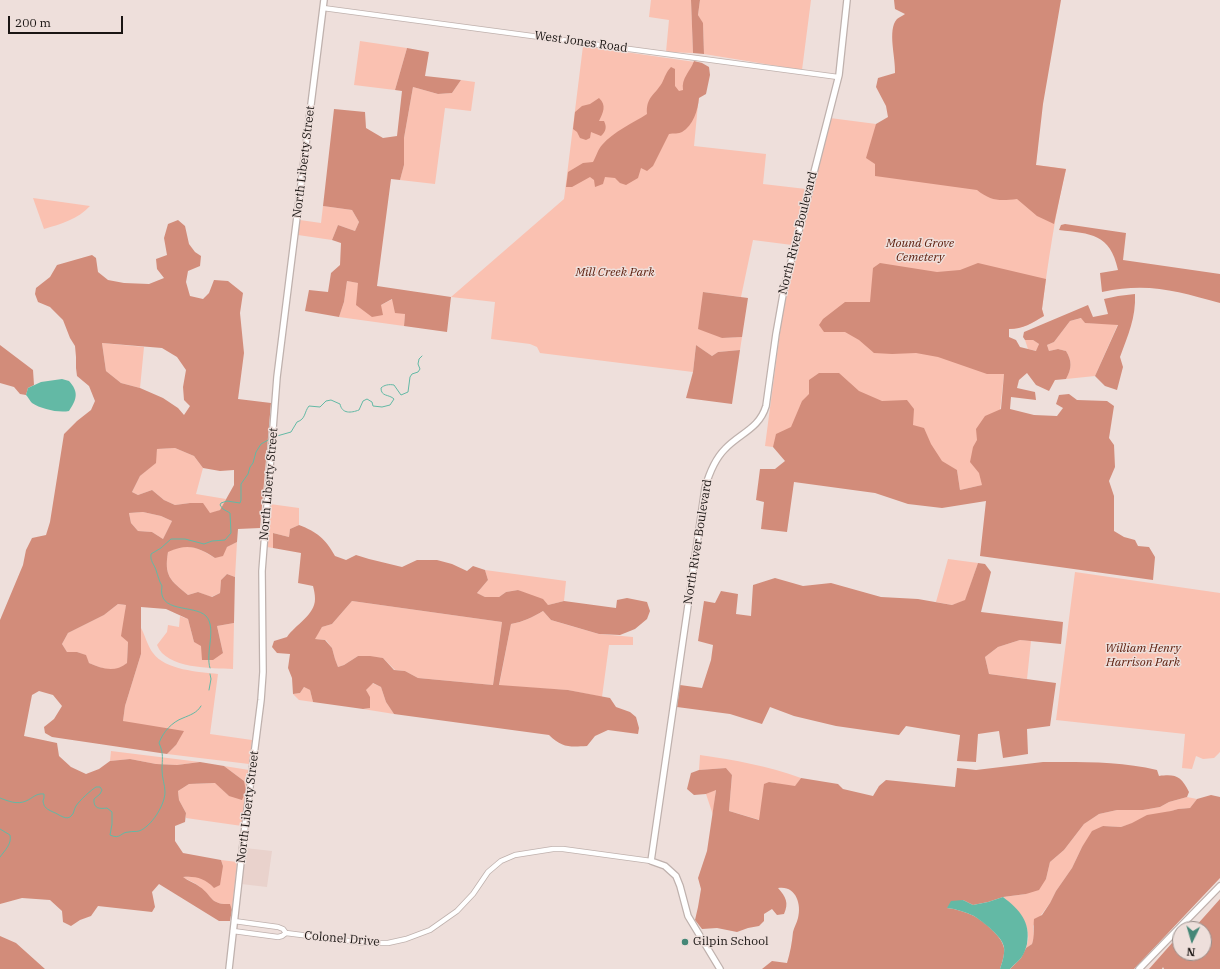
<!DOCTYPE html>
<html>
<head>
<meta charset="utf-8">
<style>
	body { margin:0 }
	#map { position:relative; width:1220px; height:969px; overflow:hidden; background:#eedfdb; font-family:"IBM Plex Serif",serif }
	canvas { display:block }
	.north { position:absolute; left:1172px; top:921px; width:40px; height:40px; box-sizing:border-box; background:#eedfdb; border:1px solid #998e8b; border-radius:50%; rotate:185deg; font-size:11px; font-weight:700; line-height:16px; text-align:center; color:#1a1513 }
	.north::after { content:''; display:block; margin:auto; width:14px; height:18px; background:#458777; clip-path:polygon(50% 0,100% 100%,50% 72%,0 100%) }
	.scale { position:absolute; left:8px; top:16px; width:115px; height:18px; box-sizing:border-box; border:2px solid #1a1513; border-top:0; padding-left:5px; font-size:12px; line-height:14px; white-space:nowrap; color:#1a1513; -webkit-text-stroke:3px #eedfdb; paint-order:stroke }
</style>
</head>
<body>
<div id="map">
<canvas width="1220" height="969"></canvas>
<div class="north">N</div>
<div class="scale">200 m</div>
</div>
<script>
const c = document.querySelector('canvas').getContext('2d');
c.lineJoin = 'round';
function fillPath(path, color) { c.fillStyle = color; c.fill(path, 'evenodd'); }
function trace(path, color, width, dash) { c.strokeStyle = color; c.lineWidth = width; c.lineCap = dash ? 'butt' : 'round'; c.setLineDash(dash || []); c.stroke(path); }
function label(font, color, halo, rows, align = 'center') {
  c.font = font + ' "IBM Plex Serif",serif'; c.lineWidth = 3; c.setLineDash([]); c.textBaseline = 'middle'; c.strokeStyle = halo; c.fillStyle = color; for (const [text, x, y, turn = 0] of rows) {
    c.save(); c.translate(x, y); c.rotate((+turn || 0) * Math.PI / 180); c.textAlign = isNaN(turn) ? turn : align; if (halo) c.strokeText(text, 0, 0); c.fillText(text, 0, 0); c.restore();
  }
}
const built = new Path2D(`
	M245 848 272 851 267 887 241 884Z`);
const green = new Path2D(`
	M651 0H691L693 53 666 52 669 20 649 17Z
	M700 0H811L802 70 704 54 703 24 698 15Z
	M360 41 407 48 395 90 354 85Z
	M583 46 702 63 694 146 766 154 763 184 806 189 792 245 753 240 741 297 703 292 722 338 742 337 740 350 718 352 712 356 696 345 693 372 540 353 537 347 530 344 491 339 495 302 451 297 564 199Z
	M461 80 475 82 471 111 445 108 435 184 400 180 404 165V138L413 87 438 94 452 93Z
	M830 118 1038 145 1036 165 1066 169C1055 215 1048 262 1042 309L1044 316C1032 323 1023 329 1009 329L993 474 982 485 960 490 957 470 765 446 783 309Z
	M33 198 90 206C78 219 61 224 44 229Z
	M323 206 352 210 359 222 355 231 338 225 332 240 298 235 300 220 321 223Z
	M347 281 359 283 381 305 393 299 405 314 404 326 339 317 344 302Z
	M1082 318 1085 323 1118 324 1095 376 1066 379C1072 368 1072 361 1066 351L1058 349 1049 351 1047 345 1054 342 1070 321Z
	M1025 340H1033L1039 344 1037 351 1028 349Z
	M102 343 144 347 140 388 121 383 106 371Z
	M175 448 194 456 203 468 196 494 226 499 220 510 210 514 190 503 175 505 164 500 152 490 138 495 132 492 140 476 155 463 157 449Z
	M270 504 299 508V525L290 529 289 537 273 533V548L267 547Z
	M143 512 161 516 172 521 163 539 152 532 138 531 131 523 129 513Z
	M237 542 235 577 227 574 221 580 220 593 211 597 198 592 188 595C170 580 164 576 168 551 189 543 197 547 215 558L227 547Z
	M948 559 978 563 965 601 952 605 936 602Z
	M485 570 566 581 564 601 548 605 518 590 506 592 499 597H485L477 593 488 580Z
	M1075 572 1220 593V752L1214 758 1203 759 1196 756 1192 769 1182 768 1185 734 1056 720Z
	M352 601 502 622 493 685 418 678 405 671 395 670 383 658 358 656 344 665 338 667 335 659 332 648 326 640 314 639 322 627 332 624Z
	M118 604 126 605 125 614 128 642 127 663C115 674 103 669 89 663L85 655 77 652H67L62 644 68 633 104 615Z
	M543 611 551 620 571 626 599 634 633 637V645H609L602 697 568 690 499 686 511 624C523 622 533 617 543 611Z
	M180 616 188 619 194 642 223 653 217 626 234 623 233 669C212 668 166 669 157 645L167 632 168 625 179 627Z
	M141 628C145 635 148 647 153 653 165 670 199 672 218 674L210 734 252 740 249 764 167 754 176 745 123 721 125 706 141 654Z
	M1020 640 1031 641 1027 679 989 674 985 657 998 647Z
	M372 683 381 687 386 702 394 714 363 709 370 708 366 690Z
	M304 687 310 690 313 702 299 700 293 694 300 693Z
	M111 751 200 762 177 765 156 764 130 759 110 761Z
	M700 755C735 760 768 766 801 778L795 787 769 782 760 820 729 811 732 775 726 768 699 770Z
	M224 766 249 770 242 826 186 818V813L179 800 178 791 189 784 216 783 229 796 244 781Z
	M716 789 713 815 706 794Z
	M1187 797 1197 799 1190 808 1178 809 1121 827 1103 826 1082 847 1072 868 1056 891 1050 903 1033 926 1034 937 1032 944 1026 948C1027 944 1029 939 1028 935 1028 920 1014 906 1003 897L1026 894 1046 879 1050 862 1064 850 1084 824 1099 814 1117 810H1143L1160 807 1169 802Z
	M221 860 237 862 232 910 230 904C211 905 213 897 201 888 196 883 188 880 182 877H199L210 883 223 866Z`);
const forest = new Path2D(`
	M691 0H700L698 15 703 23 704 54 693 53Z
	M894 0H1061L1043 104 1036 165 1066 169 1054 224 1037 216 1017 199C999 201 991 201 977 190L875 176V164L866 158 876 124 888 117 886 106 876 87 878 78 895 73C896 58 887 30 897 19 899 17 903 16 905 14L895 9Z
	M407 48 429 52 425 76 461 80 452 93 438 94 413 87 404 138V165L400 180 391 179 377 286 451 297 447 332 404 326 405 314 395 313 392 299 381 305 383 315 372 317 356 305 358 283 347 281 344 302 339 317 305 311 309 290 328 292 331 273 340 265 341 243 332 240 338 225 355 231 359 222 352 210 323 206 334 109 365 112 366 128 383 138 397 136 402 91 395 90Z
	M694 61 702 63 709 67 710 75 706 94 699 98C698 110 693 126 682 132 679 134 673 133 669 134L653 166 647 171 641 168 638 178 626 185 620 183 615 178 605 177 603 184 595 187 594 180 590 177 572 187H566L568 172 583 163 593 162C596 157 598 149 602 145 613 132 633 123 647 114 646 97 654 96 662 83 665 77 666 72 671 67L675 69V86L679 91 683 90C681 78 690 72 694 61Z
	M599 98C607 105 603 113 599 121H604C607 127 606 131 601 136L591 132 590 138 586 140 580 138 577 132 573 129 575 112 582 106 590 104Z
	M178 220 185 226 189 244 195 252 201 256 200 266 188 271 186 282 190 296 203 299 209 293 214 280 228 281 243 293 240 313 244 353 238 399 271 403 260 528 238 529 237 542 227 547 223 556 215 558C198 547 188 543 168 552 164 576 170 580 188 595L198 592 212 597 220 593 221 580 227 574 235 577 234 623 217 626 223 653 213 660H202L201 646 194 642 188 619 166 609 141 607V654L125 706 123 721 184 731 176 745 167 754 52 737 45 733 44 727 54 719 62 706 53 695 39 691 32 695 24 736 57 743 59 756 71 767 86 774 99 769 110 761 130 759 156 764 177 765 200 762 224 766 244 781 246 791 242 800 229 796 215 783 189 784 178 791 179 800 186 813 185 822 175 826V841L183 853 221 860 223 866 220 885 214 888C205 878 195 876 183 877 188 881 195 883 200 887 213 896 210 905 230 904L232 910 230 921H219L159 884 152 892 155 907 152 912 98 906 91 916 80 920 71 926 63 922 62 911 50 900 22 898 0 904V620L23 565 26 550 32 538 46 535 50 522 64 434 77 421 91 410 95 401 89 386 77 376 76 368V357L75 346 70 338 63 320 50 307 38 302 35 294 36 288 50 277 57 265 92 255 96 258 98 272 108 280 124 283 149 284 164 278 157 269 156 259 167 255 164 238 168 224ZM102 343 162 348 177 357 186 370 183 387 184 400 190 406 184 415 178 408 163 398 140 388 121 383 106 371ZM175 448 194 456 203 468 220 471 234 470V485L220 510 210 513 203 503H190L175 505 164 500 152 490 138 495 132 492 140 476 156 463 157 449ZM143 512 161 516 172 521 163 539 152 532 138 531 131 523 129 513ZM118 604 126 605 121 636 128 642 127 663C115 673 102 669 89 663L86 655 77 652H67L62 644 68 633 104 615Z
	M1065 224 1126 233 1123 260 1220 274V303C1177 291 1148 282 1102 292L1100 273 1118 270C1110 233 1091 234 1059 230L1061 225Z
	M880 263 937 272 960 270 978 263 1046 279 1042 309 1044 316C1032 323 1023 329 1009 329V337L1016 340 1020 347 1036 351 1039 344 1033 340H1025L1023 337 1024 332 1088 305 1093 317 1108 314 1104 299 1118 296 1135 294C1136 318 1128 335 1120 357L1123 367 1117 390 1105 386 1095 376 1118 325 1085 323 1081 318 1070 321 1054 342 1047 345 1049 351 1058 349 1066 351C1072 361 1072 368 1066 379L1055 380 1049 391 1036 385 1027 373 1019 380 1017 388 1035 392 1036 400 1011 397 1010 409 1034 415 1057 416 1063 408 1056 404 1059 395 1069 394 1077 400 1107 401 1114 406 1109 438 1114 445 1115 467 1109 481 1114 496V531L1124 537 1135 540 1138 546 1149 547 1155 557 1153 580 980 556 986 501 942 508 908 504 875 493 794 482 787 532 761 529 764 502 756 500 760 469H775L785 461 773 447 776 434 791 427 802 401 809 394V380L819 373H839L859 391 882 401 907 400 914 409 913 425 924 428 931 444 942 461 957 470 960 490 982 485 979 473 970 462 973 447 977 440 976 429 985 416 1001 409 1004 374H987L938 357 916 353 892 354 874 353 859 340 845 332H824L819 325 823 319 845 302H870L873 268Z
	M703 292 748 298 742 337 722 338 698 329Z
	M0 345 33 370 34 385 28 388 26 395 20 394 14 387 0 383Z
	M696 345 712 356 718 352 740 350 732 404 686 398 693 372Z
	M299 525C317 532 325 538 335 556L346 560 356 555 369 559 402 567 417 560H437L452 564 467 571 473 566 485 570 488 580 477 593 485 597H499L506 592 518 590 543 599 548 605 564 601 616 608 617 600 627 598 647 602 650 611 647 619 635 629 620 635 599 634 551 620 543 611C533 617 523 622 511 624L499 685 568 690 610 698 616 707 630 712 636 717 639 728 638 734 608 730 595 736 587 746C570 747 562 748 549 735L394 714 386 702 381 687 373 683 366 690 370 697V708L363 709 313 702 310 690 304 687 300 693 293 694 292 678 288 668 290 654 277 653 272 647 274 641 287 637C295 625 315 615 315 599 315 594 314 590 313 586L298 583 301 553 273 548V533L289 537 290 529ZM352 601 502 622 493 685 418 678 405 671 394 670 383 658 370 656H358L344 665 338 667 335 659 332 648 325 640 315 639 322 627 332 624Z
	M978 563 985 564 991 572 981 612 1063 622 1061 644 1020 640 998 647 985 657 989 674 1056 683 1050 726 1027 729 1028 754 1003 758 999 731 978 734 976 762 957 761 960 735 906 726 899 735 836 726 794 716 770 707 762 724 730 714 677 707 680 685 702 688 711 660 713 645 698 641 704 601 715 603 721 591 738 594 736 614 751 616 753 585 775 578 803 586 831 583 881 597 918 599 952 605 965 600Z
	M1043 762C1080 762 1120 761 1157 770L1159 776C1176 774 1181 776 1189 792L1187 797 1169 802 1160 807 1143 810H1117L1099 814 1084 824 1064 850 1050 862 1046 879 1039 890 1026 894 1003 897 988 902 973 905 963 900 947 908C956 909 966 912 974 916 984 922 1002 936 1004 948 1005 954 1002 963 1000 969H762L772 961 787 963C790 953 792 943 793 932 794 927 797 923 798 918 802 903 795 885 778 888 786 897 789 903 784 914L777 915 772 909 764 914V921L759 926 748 928 737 932 717 928 702 929 695 920 698 907 701 889 698 878 707 851 716 790 706 794 694 795 687 789 691 773 699 770 726 768 732 775 729 811 759 820 764 784 769 782 795 786 801 778 838 784 843 789 873 796 879 786 886 780 955 787 957 768 976 770Z
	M1211 795 1220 797V878L1134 969H1010L1021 958 1026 948 1032 944C1035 935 1033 928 1034 919L1042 915 1050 903 1056 891 1072 868 1082 847 1092 831 1103 826 1121 827 1132 823 1147 815 1171 811 1178 809 1190 808 1197 799Z
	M1220 899V969H1164L1163 967 1162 969H1149L1180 934V953H1204V929H1190L1195 927Z
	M0 936 16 943 45 969H0Z`);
const water = new Path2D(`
	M62 379 69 381C79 392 77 399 69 411 58 413 41 409 32 403 30 401 28 397 26 395L28 388 41 382Z
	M1003 897C1020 910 1031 922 1027 944 1026 948 1024 954 1021 958 1018 962 1013 965 1010 969H1000C1002 963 1005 954 1004 947 1002 936 983 922 974 916 966 912 956 909 947 908L951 901 963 900 973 905 988 902Z`);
const stream = new Path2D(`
	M277 436 291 432 297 422C306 419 304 412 309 406L320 407 326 401 331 400 340 404C342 414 351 413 359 410L363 401 367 399 372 402 373 406 382 407 390 405 394 399C389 394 381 397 381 388 384 385 389 384 394 385L401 395 408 392 410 377 412 374 418 372 420 369 418 364 419 359 422 356
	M210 668C205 653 217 628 206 616 194 604 157 614 162 586 159 581 158 576 156 570 154 564 150 561 151 554L161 548 171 539H185L204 544 212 541 225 540 231 533 230 513 223 509 220 505 221 503 227 501 240 503 241 500V484L248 474 250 467 253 463 256 452 261 444 270 439
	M209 690 211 679 210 674
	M0 798C8 801 17 805 26 801 33 798 36 793 44 794V798L43 801C44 808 47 809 53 812 59 814 67 822 72 815 74 813 74 809 76 806 79 801 91 790 96 787H100L102 790 100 794 94 799C93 809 100 809 107 808L112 812V824L110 835C121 840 120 832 129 832 132 831 136 832 139 831 151 827 165 805 165 792 165 785 162 778 162 770 162 759 164 754 159 743 163 732 172 722 183 718 190 715 197 713 201 706
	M0 829 10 835C12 844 5 850 0 857`);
const tertiary = new Path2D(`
	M323 8 838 77
	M234 921 278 927 283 929 286 933
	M233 931 278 937 282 936 286 933 364 943H388L406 939 430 930 457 911 473 894 488 872 501 861 515 855 553 849H563L651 861`);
const secondary = new Path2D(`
	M229 969 245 826 261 700 263 672 262 571 277 377 324 0
	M720 969 688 916 680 886 676 876 665 866 651 861 705 488C709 474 715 459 725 449 740 433 759 429 766 406L776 334 784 289 839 75 847 0
	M1139 969 1220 886`);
const markers = [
	[685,942,4,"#458777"]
];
const streetNames = [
	["West Jones Road",581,42,8],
	["North Liberty Street",304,162,-83],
	["North River Boulevard",798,233,-76],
	["North Liberty Street",269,484,-85],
	["North River Boulevard",698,542,-81],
	["North Liberty Street",248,807,-83],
	["Colonel Drive",342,939,5]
];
const parkNames = [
	["Mound Grove",920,244],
	["Cemetery",920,258],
	["Mill Creek Park",615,273],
	["William Henry",1143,649],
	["Harrison Park",1143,663]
];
const poiNames = [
	["Gilpin School",693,942]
];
fillPath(built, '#e9d2cc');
fillPath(green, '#fac1b1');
fillPath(forest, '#d28c7a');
fillPath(water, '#63b9a5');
trace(stream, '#63b9a5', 1);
trace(tertiary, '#bfb1ad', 6);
trace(secondary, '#bfb1ad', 8);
trace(tertiary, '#fff', 4.5);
trace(secondary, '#fff', 5.5);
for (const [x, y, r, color] of markers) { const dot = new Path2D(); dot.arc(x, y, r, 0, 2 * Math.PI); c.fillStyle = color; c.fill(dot); trace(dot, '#eedfdb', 1.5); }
label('12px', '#1a1513', '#eedfdb', streetNames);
label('italic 12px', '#5a1b0a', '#eedfdb', parkNames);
label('12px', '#1a1513', '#eedfdb', poiNames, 'left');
</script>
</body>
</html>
